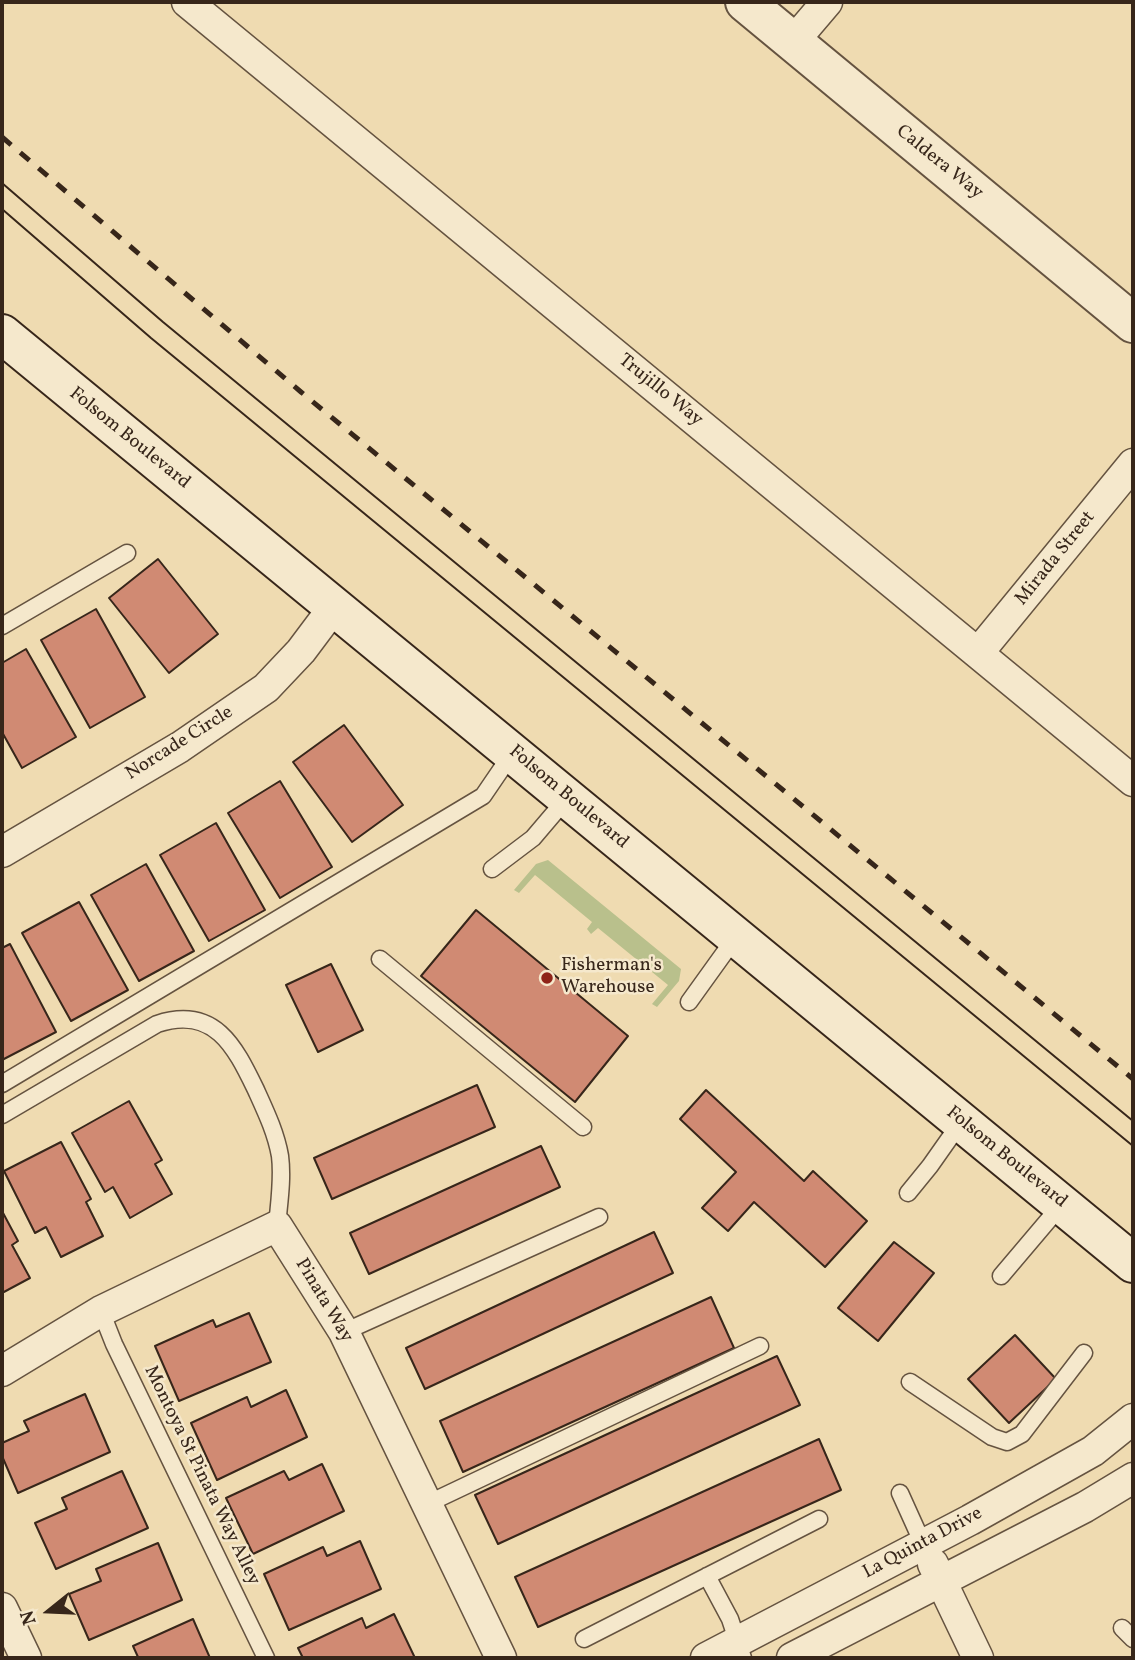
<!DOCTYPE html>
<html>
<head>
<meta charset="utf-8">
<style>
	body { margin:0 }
	#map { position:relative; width:1135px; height:1660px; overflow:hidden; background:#efdbb1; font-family:Vollkorn,serif }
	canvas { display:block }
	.frame { position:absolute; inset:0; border:4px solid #37261a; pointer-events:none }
	.north { position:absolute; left:14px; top:1576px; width:70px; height:70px; -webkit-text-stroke:5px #f5e8cc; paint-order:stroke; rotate:252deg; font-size:19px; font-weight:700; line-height:28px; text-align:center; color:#37261a }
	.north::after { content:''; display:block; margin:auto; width:24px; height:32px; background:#37261a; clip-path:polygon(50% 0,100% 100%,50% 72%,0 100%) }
</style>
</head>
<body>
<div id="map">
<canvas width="1135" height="1660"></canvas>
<div class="frame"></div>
<div class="north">N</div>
</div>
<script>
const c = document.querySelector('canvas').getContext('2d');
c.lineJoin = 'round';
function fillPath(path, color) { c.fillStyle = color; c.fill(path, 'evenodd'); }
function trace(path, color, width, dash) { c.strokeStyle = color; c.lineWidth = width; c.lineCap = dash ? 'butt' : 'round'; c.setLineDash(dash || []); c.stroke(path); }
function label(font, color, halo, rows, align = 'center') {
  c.font = font + ' Vollkorn,serif'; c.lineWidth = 5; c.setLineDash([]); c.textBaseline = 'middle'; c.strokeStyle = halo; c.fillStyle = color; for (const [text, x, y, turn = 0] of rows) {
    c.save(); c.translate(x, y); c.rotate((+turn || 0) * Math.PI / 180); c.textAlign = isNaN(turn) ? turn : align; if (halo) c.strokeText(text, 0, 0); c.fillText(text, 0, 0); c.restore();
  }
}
const green = new Path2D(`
	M548 860 681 969 679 981 657 1007 652 1004 668 985 598 928 591 934 587 929 592 922 535 875 519 893 514 890 536 864Z`);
const building = new Path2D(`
	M158 559 218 634 169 673 109 598Z
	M96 609 145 697 90 728 41 640Z
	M26 649 76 737 22 768 2 732V663Z
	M344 725 403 805 352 842 293 762Z
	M280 781 332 867 280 898 228 813Z
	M216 823 265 910 209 941 160 855Z
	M146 864 194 951 139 981 91 895Z
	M79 902 128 990 71 1021 22 933Z
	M476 910 628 1036 575 1102 421 976Z
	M10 944 56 1032 2 1060V948Z
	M331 964 363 1030 318 1052 286 985Z
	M477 1085 495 1127 332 1199 314 1158Z
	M706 1090 804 1181 813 1171 867 1221 825 1267 754 1202 728 1231 702 1208 736 1172 680 1119Z
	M129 1101 162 1160 155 1164 172 1194 130 1218 113 1187 105 1192 72 1133Z
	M61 1142 91 1199 86 1202 103 1236 61 1257 46 1227 35 1233 4 1171Z
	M541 1146 560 1187 369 1274 350 1233Z
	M2 1211 18 1241 12 1245 30 1278 2 1293Z
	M654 1232 673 1273 425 1389 406 1348Z
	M894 1242 934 1273 878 1341 838 1308Z
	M711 1297 734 1348 463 1472 440 1421Z
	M249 1313 271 1362 179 1401 155 1346 213 1320 216 1327Z
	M1015 1335 1056 1379 1009 1423 968 1379Z
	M777 1356 800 1405 498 1544 475 1495Z
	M286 1390 307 1437 217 1480 191 1423 247 1397 251 1407Z
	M85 1394 110 1452 18 1493 2 1456V1443L29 1431 24 1421Z
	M819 1439 841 1490 538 1627 515 1577Z
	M322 1464 344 1511 253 1554 226 1498 284 1471 289 1480Z
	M122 1471 148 1528 56 1569 35 1523 67 1509 62 1498Z
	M360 1541 381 1589 289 1630 264 1574 323 1547 327 1556Z
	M158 1543 182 1600 89 1640 69 1594 101 1581 96 1569Z
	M394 1614 415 1658H303L298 1648 362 1618 366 1628Z
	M193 1619 210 1658H136L138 1657 133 1646Z`);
const service = new Path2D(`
	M2 626 127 553
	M492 869 533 838 567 798
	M380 959 583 1127
	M689 1002 735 938
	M2 1084 483 796 513 752
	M2 1115 157 1024C215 1005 235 1047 256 1090 266 1112 276 1133 280 1156 283 1179 279 1203 277 1226
	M908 1193 930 1166 961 1122
	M1001 1276 1062 1204
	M101 1311 114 1344 266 1658
	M344 1332 599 1217
	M910 1382 992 1437 1007 1442 1022 1434 1084 1353
	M900 1493 923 1544
	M427 1504 760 1346
	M707 1576 730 1619 743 1658
	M1122 1628 1133 1639
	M584 1639 819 1519`);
const minor = new Path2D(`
	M187 2 1133 781
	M793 42 827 2
	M978 653 1133 464
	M2 852 180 747 266 688 301 651 334 607
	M2 1371 101 1311 277 1226 344 1332 501 1658
	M933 1564 978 1658
	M2 1608 26 1658
	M706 1658 970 1520 1093 1451 1133 1419
	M792 1658 1085 1507 1133 1478`);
const tertiary = new Path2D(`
	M745 2 1133 323`);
const secondary = new Path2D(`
	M2 334 1133 1263`);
const tram = new Path2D(`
	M2 183 163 322 1133 1121
	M2 209 151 338 1133 1146`);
const rail = new Path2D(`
	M2 137 301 392 1133 1079`);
const markers = [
	[547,978,7,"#8f2418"]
];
const streetNames = [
	["Caldera Way",939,163,39],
	["Trujillo Way",660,391,39],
	["Folsom Boulevard",129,439,39],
	["Mirada Street",1056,559,-51],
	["Norcade Circle",180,744,-32],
	["Folsom Boulevard",568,798,40],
	["Folsom Boulevard",1006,1158,39],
	["Pinata Way",323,1301,59],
	["Montoya St Pinata Way Alley",201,1476,64],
	["La Quinta Drive",923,1544,-28]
];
const poiNames = [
	["Fisherman's",561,967],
	["Warehouse",561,989]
];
fillPath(green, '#b9c08c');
fillPath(building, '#d08a73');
trace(building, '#37261a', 2);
trace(service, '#655340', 19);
trace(minor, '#655340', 33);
trace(tertiary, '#655340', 42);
trace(secondary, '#37261a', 42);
trace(service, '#f5e8cc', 16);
trace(minor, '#f5e8cc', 30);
trace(tertiary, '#f5e8cc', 38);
trace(secondary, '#f5e8cc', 38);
trace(tram, '#37261a', 2);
trace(rail, '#37261a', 5, [12, 12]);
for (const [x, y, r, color] of markers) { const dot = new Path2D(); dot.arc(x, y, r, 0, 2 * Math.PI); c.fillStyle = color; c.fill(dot); trace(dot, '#f5e8cc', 2.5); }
label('19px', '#37261a', '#f5e8cc', streetNames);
label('19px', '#37261a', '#f5e8cc', poiNames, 'left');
</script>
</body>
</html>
